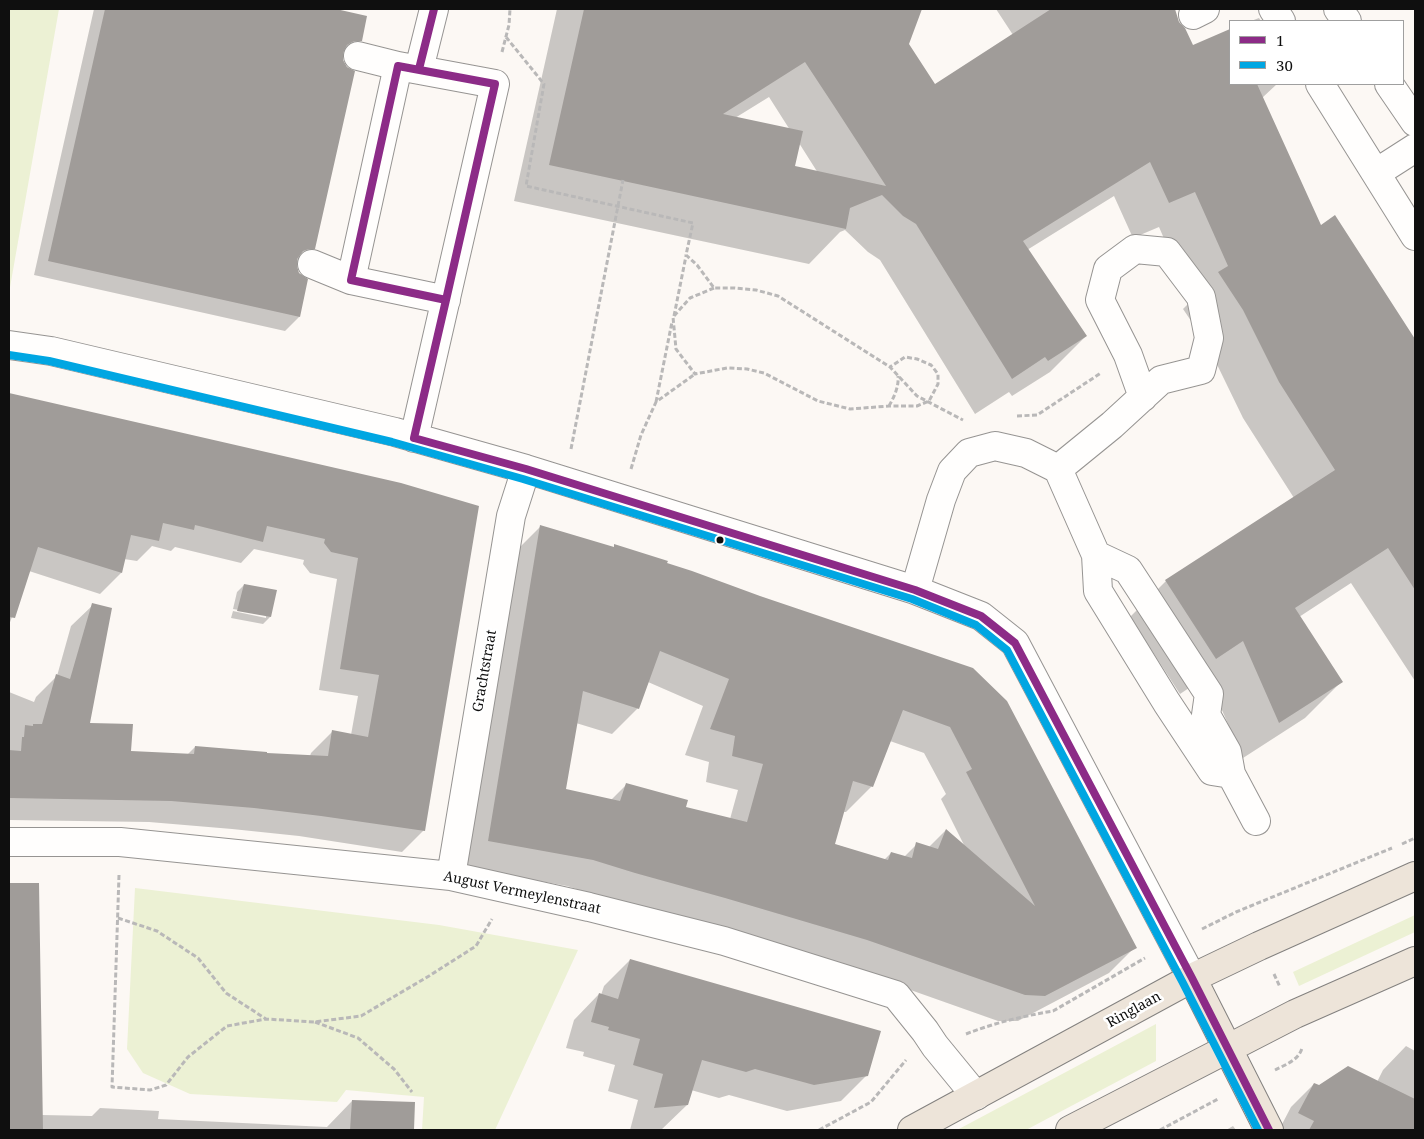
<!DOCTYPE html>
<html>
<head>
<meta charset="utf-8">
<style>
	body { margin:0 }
	#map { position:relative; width:1424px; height:1139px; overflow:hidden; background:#fcf8f4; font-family:"Noto Serif",serif }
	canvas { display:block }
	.frame { position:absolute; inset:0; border:10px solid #0f0f0f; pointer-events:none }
	.legend { position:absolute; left:1229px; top:20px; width:175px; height:65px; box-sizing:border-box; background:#fff; border:1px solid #9f9f9f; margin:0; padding:6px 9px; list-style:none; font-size:15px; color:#0f0f0f }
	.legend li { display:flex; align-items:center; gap:10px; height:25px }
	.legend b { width:25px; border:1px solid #9f9f9f }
</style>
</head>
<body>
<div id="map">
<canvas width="1424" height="1139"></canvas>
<div class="frame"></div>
<ul class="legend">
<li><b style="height:6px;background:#8c2b87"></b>1</li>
<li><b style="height:6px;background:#00a6e2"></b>30</li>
</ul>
</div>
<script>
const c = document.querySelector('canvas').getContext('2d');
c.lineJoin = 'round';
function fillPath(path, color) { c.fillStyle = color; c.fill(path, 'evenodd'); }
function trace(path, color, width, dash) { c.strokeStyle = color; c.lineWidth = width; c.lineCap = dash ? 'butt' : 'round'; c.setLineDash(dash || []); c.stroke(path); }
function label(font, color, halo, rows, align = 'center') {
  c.font = font + ' "Noto Serif",serif'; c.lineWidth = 5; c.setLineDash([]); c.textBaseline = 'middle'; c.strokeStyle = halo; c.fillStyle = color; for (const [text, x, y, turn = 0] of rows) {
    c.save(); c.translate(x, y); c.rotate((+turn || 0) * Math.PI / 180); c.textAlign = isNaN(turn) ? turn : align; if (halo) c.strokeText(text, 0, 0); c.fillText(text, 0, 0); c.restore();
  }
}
const green = new Path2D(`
	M9 9H59L9 293Z
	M135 888 439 925 578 950 495 1130H422L424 1097 346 1090 337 1102 190 1094 143 1073 127 1049Z
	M1415 915V932L1299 986 1293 972Z
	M1156 1024V1061L1026 1130H957Z`);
const shadow = new Path2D(`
	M94 9H330L366 17 361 40 346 55H342L314 249 300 263 296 262 299 317 285 331 34 275Z
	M557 9H673L669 31 703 9H919L907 45 935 86 1013 35 996 9H1173L1176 15 1178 22 1193 47 1230 30V84H1277L1262 98 1320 227 1334 217 1415 342V681L1351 583 1299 617 1341 682 1305 718 1243 758 1207 676 1180 694 1130 617 1166 581 1294 498 1243 418 1208 346 1183 309 1191 301 1159 227 1133 238 1114 196 1027 250 1086 336 1050 372 1012 396 1009 392 975 414 880 260 868 252 845 230 840 232 809 264 514 201ZM769 97 790 130 735 118ZM799 143 818 173 794 167Z
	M1259 18 1261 21H1251Z
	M9 395 401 485 424 830 402 852 299 836 232 829 149 822 9 820V692L34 702 36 697 57 676 71 626 93 605 89 724 130 752 187 755 195 747 265 754 310 756 311 753 332 732 351 735 358 696 319 690 337 579 310 573 303 564 304 560 254 549 241 563 175 547 171 551 152 546 137 561 124 559 121 573 100 594 29 571 9 625Z
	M540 527 612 548 615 546 759 597 972 669 1135 947 1109 973 1018 1021H998L840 965 608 899 567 886 463 867 514 553ZM648 682 703 706 685 755 709 762 706 782 738 790 730 819 685 808 626 785 611 800 564 790 576 723 612 734 638 708ZM890 741 924 753 946 794 941 799 965 847 946 830 929 847 917 844 904 857 891 853 884 860 834 844 843 812H846L872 786Z
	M244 585 275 591 270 617 263 624 231 618 233 611 266 618V615L233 609 237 592Z
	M9 884H38L42 1115 92 1116 100 1108 159 1111 158 1119 327 1127 352 1101 414 1104 412 1130H9Z
	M630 960 867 1075 841 1101 787 1111 729 1095 719 1098 691 1090 687 1105 661 1130H630L638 1100 608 1091 615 1065 583 1056 584 1052 566 1048 574 1020 599 994 601 995 604 986Z
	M1406 1046 1415 1051V1130H1279L1291 1107 1314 1084 1319 1086 1377 1082 1383 1070Z
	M1233 1126 1236 1130H1226Z`);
const building = new Path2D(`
	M105 9H336L367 16 362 41H354L347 45 343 53V60L347 67 355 71 315 249H309L303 251 297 259V266L299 273 308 279 300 317 48 261Z
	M584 9H922L909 44 935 84 1051 9H1175L1179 22 1185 28 1193 45 1230 29V84H1257L1321 225 1335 215 1415 339V590L1388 548 1295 608 1343 682 1279 723 1243 641 1216 659 1165 580 1335 470 1279 382 1243 310 1218 272 1228 266 1195 192 1169 203 1150 162 1023 241 1087 336 1048 361 1045 357 1012 379 916 224 903 216 882 195 850 208 846 229 549 165ZM805 62 834 106 886 186 795 166 803 131 723 114Z
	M9 393 401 483 479 506 425 831 321 816 254 808 171 801 9 798V750L21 751 22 737H24L25 725 33 726V724H42L56 674 70 679 92 603 112 608 90 723 133 724 131 751 194 754 195 746 267 752V753L328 756 332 730 368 737 379 675 340 669 358 558 331 552 324 543 325 539 267 526 263 542 195 525 194 530 163 523 159 541 131 535 122 573 38 547 15 618 9 617Z
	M540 525 614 547V544L668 561 667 563 692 571 760 596 973 668 1007 701 1137 948 1045 996 1025 995 867 940 725 898 635 873 593 860 488 841ZM660 651 729 679 710 729 735 736 732 756 763 764 747 822 686 807 688 800 626 783 620 801 566 789 583 691 639 709ZM903 710 950 727 972 769 966 772 1035 906 946 829 938 849 916 842 912 858 891 852 888 860 835 844 853 781 873 787Z
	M244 584 277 590 271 617 237 611Z
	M9 883H39L43 1130H9Z
	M630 959 881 1031 868 1076 814 1085 755 1069 746 1072 702 1060 688 1105 654 1108 663 1074 633 1065 640 1039 608 1030 609 1027 591 1022 599 993 618 999Z
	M1348 1066 1415 1099V1130H1309L1314 1121 1298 1113 1314 1083 1319 1085Z
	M352 1100 415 1102 414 1130H350Z`);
const path = new Path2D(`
	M506 37 544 84 526 186 693 223 686 255 697 265 714 288H734L756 290 778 296 890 367 917 396 963 420
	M502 52 509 25 510 9
	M714 288 690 298 673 317 676 349 695 374 727 368 747 369 764 373 818 401 850 409 889 406H917L929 401 938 384V374L931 365 917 359 905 357 890 367
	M674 316 686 256
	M656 402 672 322
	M889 406C894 397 899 387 898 376
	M1017 416 1037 415 1101 373
	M571 449 623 180
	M631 469 641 435 656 402 695 374
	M1402 844 1415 838
	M119 875 112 1087 150 1090 166 1085 188 1057 227 1026 266 1019 314 1022 361 1016 429 976 476 946 492 919
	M118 918 157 931 198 958 226 993 266 1019
	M1202 929 1236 912 1392 848
	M1274 974 1280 987
	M315 1022 358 1038 394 1069 412 1092
	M966 1034C994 1023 1023 1016 1053 1011L1145 958
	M1275 1070C1285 1065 1299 1060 1302 1048
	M819 1130 871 1102 906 1060
	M1160 1130 1218 1099`);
const minor = new Path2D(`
	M1273 9 1281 21
	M1338 9 1347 21
	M1193 15 1205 9
	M358 56 398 66
	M419 69 434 9
	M1320 84 1415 236
	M1389 84 1415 122
	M1376 173 1415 148
	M312 264 351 280
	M9 345 51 351 395 432 526 469 915 590 981 616 1015 643 1192 978
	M414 438 495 84 398 66 351 280 446 300
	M1058 469 1112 425 1161 380 1201 370 1209 338 1201 297 1167 252 1135 249 1108 269 1100 300 1128 355 1143 397
	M1096 555 1128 570 1209 694 1206 715 1227 752 1231 774
	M915 590 941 500 952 471 969 453 995 446 1026 453 1058 469 1096 555 1098 591 1167 703 1212 771 1231 774 1256 821
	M9 842H120L451 876 589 907 724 941 896 995 925 1031 935 1046 976 1096
	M451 876 511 516 526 469`);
const major = new Path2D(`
	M1192 978 1269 1130
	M912 1130 1192 978 1259 946 1415 876
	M1070 1130 1295 1014 1415 961`);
const bus1 = new Path2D(`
	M398 66 495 84 446 300 351 280Z
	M419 69 434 9
	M414 438 526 469 915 590 981 616 1015 643 1192 978 1269 1130
	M414 438 446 300`);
const bus2 = new Path2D(`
	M9 355 49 361 392 442 523 479 912 599 976 625 1007 650 1183 983 1258 1130`);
const markers = [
	[720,540,4.5,"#0f0f0f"]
];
const streetNames = [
	["Grachtstraat",485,671,-80],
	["August Vermeylenstraat",522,893,12],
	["Ringlaan",1134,1010,-29]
];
fillPath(green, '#ecf1d4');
fillPath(shadow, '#0003');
fillPath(building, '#a09c99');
trace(minor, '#969492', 30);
trace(major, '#83817f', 30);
trace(path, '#b9b8b8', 3, [5, 2.5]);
trace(minor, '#fffefd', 28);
trace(major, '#ede4d9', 28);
trace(bus1, '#8c2b87', 8);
trace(bus2, '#00a6e2', 8);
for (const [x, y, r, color] of markers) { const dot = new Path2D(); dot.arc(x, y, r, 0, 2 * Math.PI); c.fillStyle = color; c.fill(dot); trace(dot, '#fff', 2); }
label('14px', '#0f0f0f', '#fff', streetNames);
</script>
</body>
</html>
